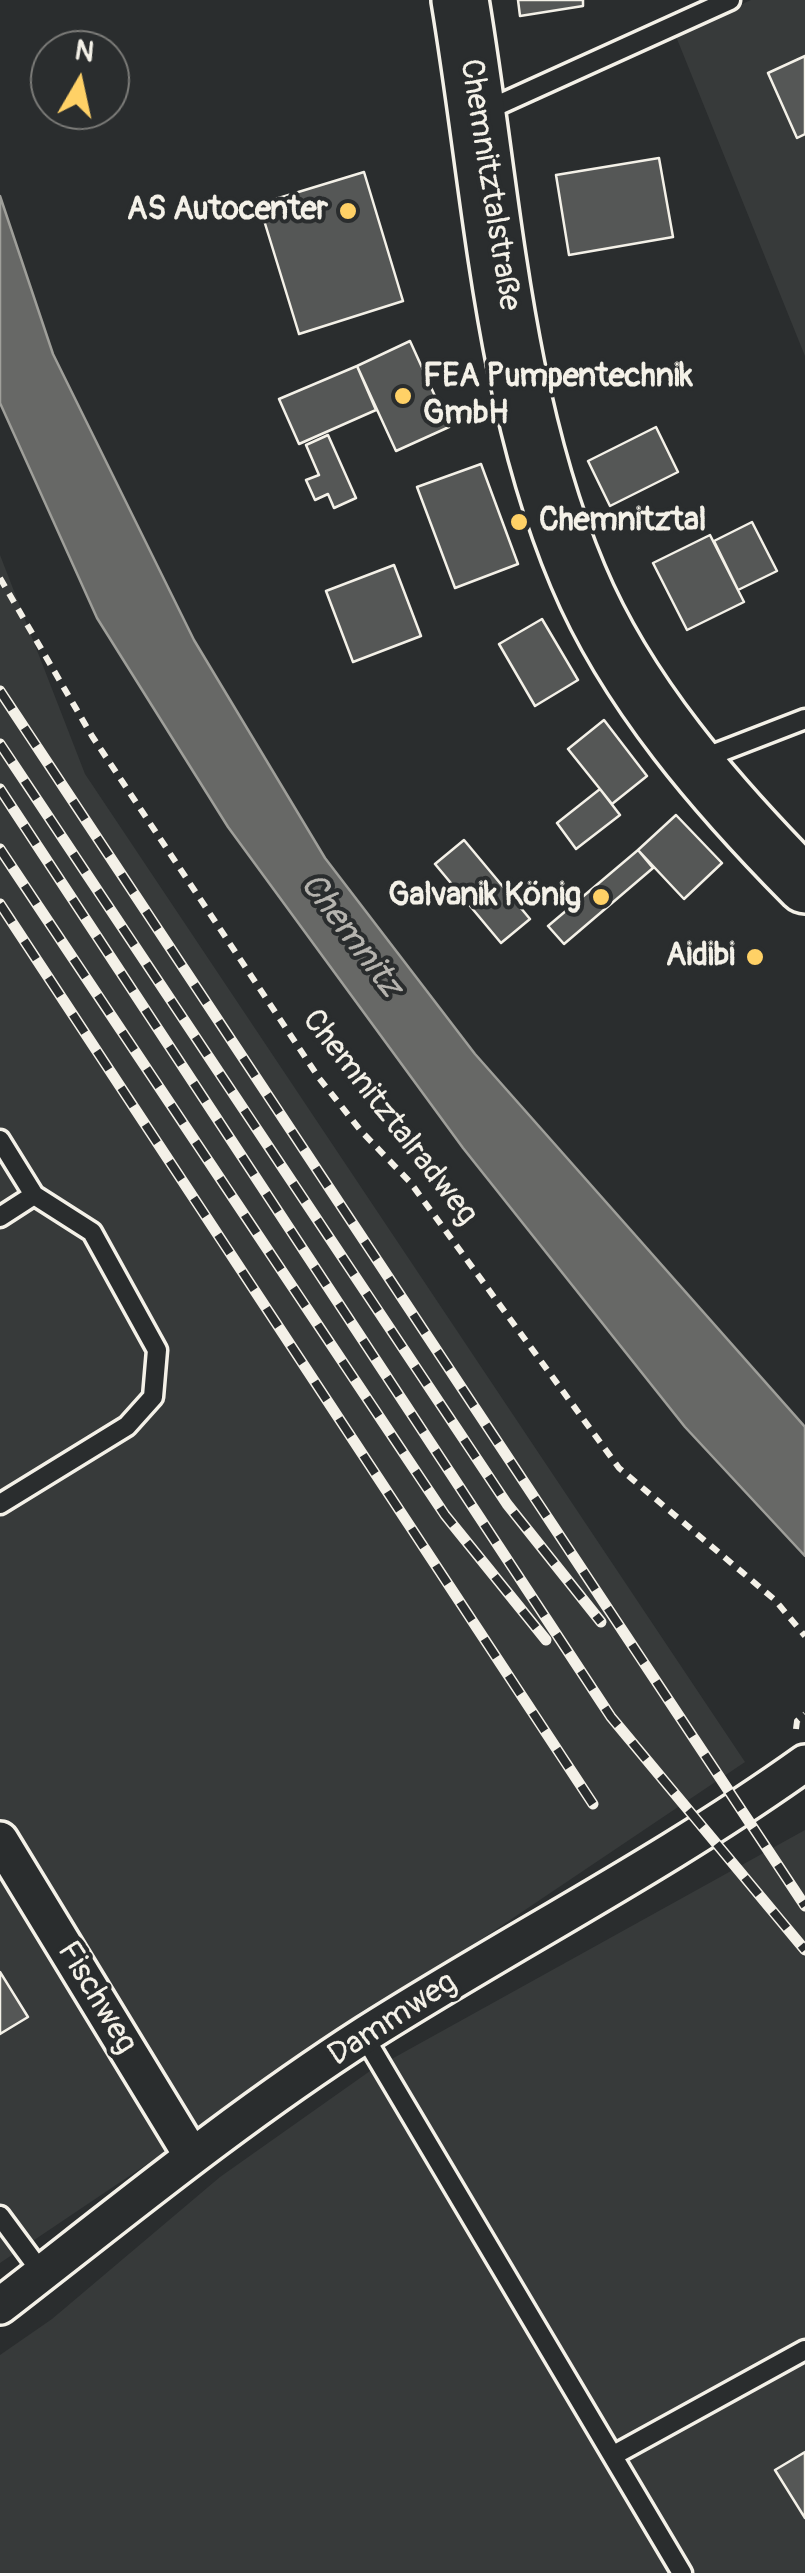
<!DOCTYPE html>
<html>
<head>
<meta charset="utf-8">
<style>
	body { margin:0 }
	#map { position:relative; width:805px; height:2573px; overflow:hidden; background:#2a2d2e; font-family:Pangolin,sans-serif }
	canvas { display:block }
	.north { position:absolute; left:30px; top:30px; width:100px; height:100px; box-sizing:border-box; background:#2a2d2e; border:2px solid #7b7b78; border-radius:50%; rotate:9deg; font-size:28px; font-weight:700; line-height:40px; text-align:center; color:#f4f1e8 }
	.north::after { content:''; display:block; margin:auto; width:35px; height:45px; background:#ffd166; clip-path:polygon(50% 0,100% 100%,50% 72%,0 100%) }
</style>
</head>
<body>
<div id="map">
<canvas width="805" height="2573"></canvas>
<div class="north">N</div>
</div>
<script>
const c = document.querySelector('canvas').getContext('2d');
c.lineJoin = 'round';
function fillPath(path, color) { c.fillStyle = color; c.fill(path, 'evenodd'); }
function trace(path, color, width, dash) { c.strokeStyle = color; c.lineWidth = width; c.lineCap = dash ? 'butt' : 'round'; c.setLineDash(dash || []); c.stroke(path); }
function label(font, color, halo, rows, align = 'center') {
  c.font = font + ' Pangolin,sans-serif'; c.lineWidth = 8; c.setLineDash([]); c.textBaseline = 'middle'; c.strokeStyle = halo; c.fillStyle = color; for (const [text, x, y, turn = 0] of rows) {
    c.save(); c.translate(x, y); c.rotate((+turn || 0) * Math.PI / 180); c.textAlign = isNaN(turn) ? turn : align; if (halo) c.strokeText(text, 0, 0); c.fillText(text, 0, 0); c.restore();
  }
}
const built = new Path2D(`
	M751 0H805V356L675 34Z
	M0 555 85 774 745 1762 0 2263Z
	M805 1830V2573H0V2355L52 2319 220 2177 370 2071Z`);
const water = new Path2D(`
	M0 196 53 354 194 640 325 858 475 1054 805 1427V1556L685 1427 463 1148 228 827 97 618 0 403Z`);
const building = new Path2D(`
	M518 0H583V6L520 16Z
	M805 56V134L797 138 768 73Z
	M659 158 673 237 569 255 556 175Z
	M364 172 403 301 299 334 259 204Z
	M410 341 449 427 396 451 357 366Z
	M357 366 376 410 299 444 279 399Z
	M656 427 678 472 610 506 588 461Z
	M328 435 356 498 334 508 328 494 315 500 306 480 319 475 306 445Z
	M481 464 518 564 455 588 417 487Z
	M752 522 777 571 738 590 714 541Z
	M710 535 744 602 687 630 653 563Z
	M394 565 421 636 353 662 326 591Z
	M542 619 578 680 535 706 499 644Z
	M604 720 647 776 612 804 568 749Z
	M600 789 620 815 576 849 557 823Z
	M676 815 722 863 684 899 638 850Z
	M464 840 530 919 501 943 435 864Z
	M638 850 653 868 564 944 548 926Z
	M0 1972 28 2017 0 2034Z
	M805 2452V2518L775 2470Z`);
const path = new Path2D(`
	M0 578 92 736 319 1078 361 1131 410 1182 619 1468 775 1600 805 1636
	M796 1729 797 1721 805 1714`);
const lane = new Path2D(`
	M485 111 730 0
	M699 760 805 719
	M0 1140 34 1195 92 1232 157 1350 153 1397 127 1426 0 1504
	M0 1217 34 1195
	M364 2036 682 2573
	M0 2216 42 2273
	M614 2455 805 2350`);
const street = new Path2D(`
	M0 1840 192 2156
	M0 2306C120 2213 238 2116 366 2034 511 1942 665 1863 805 1763`);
const primary = new Path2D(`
	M460 0C492 191 502 396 578 576 627 693 717 796 805 885`);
const rail = new Path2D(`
	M0 691 805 1906
	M0 744 507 1504 601 1622
	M0 789 611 1717 805 1950
	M0 849 445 1515 546 1640
	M0 904 593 1804`);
const markers = [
	[348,211,10,"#ffd166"],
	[403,396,10,"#ffd166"],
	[519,522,10,"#ffd166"],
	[601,897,10,"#ffd166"],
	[755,957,10,"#ffd166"]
];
const streetNames = [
	["Chemnitztalstraße",489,185,81],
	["Chemnitztalradweg",389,1118,52],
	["Fischweg",96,1998,59],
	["Dammweg",393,2020,-33]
];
const poiNames = [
	["AS Autocenter",328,211],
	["FEA Pumpentechnik",423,378,"left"],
	["GmbH",423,415,"left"],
	["Chemnitztal",539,522,"left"],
	["Galvanik König",581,897],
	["Aidibi",735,957]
];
const waterNames = [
	["Chemnitz",350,936,53]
];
fillPath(built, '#373a3a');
fillPath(water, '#676866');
trace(water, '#9f9f9a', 2.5);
fillPath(building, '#555756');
trace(building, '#f4f1e8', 2.5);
trace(lane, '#f4f1e8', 25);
trace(street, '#f4f1e8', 42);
trace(primary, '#f4f1e8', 62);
trace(path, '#f4f1e8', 6, [10, 8]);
trace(lane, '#2a2d2e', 18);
trace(street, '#2a2d2e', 35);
trace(primary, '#2a2d2e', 55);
trace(rail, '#f4f1e8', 11);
trace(rail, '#2a2d2e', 8, [22]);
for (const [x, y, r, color] of markers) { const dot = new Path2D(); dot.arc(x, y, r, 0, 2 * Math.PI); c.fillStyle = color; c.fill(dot); trace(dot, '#2a2d2e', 4); }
label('32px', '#f4f1e8', '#2a2d2e', streetNames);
label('bold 32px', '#f4f1e8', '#2a2d2e', poiNames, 'right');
label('italic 35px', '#b5b3ae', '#2a2d2e', waterNames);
</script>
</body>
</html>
